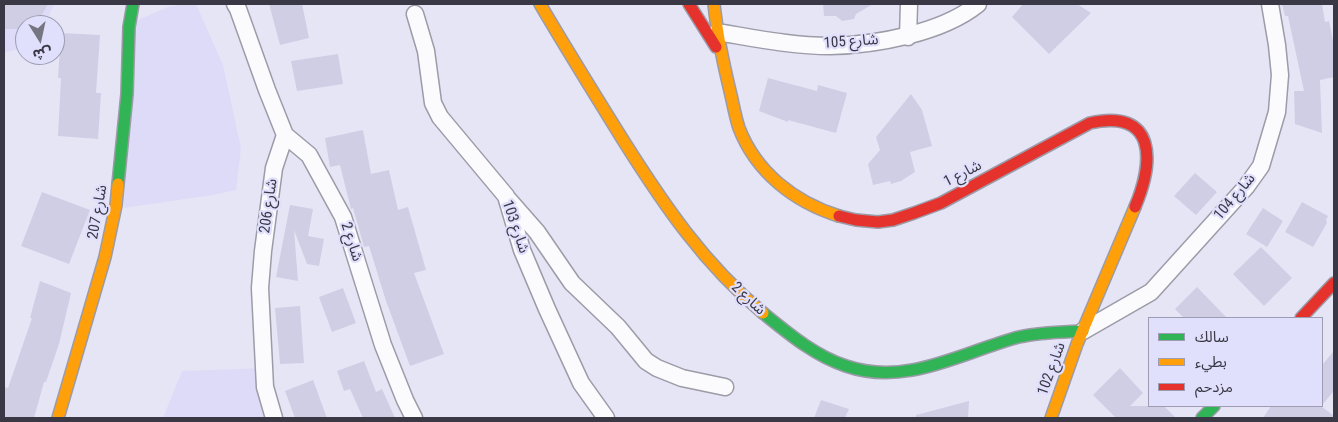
<!DOCTYPE html>
<html>
<head>
<meta charset="utf-8">
<style>
	body { margin:0 }
	#map { position:relative; width:1338px; height:422px; overflow:hidden; background:#e6e5f6; font-family:"Roboto Condensed","Noto Sans Arabic",sans-serif }
	canvas { display:block }
	.frame { position:absolute; inset:0; border:5px solid #393844; pointer-events:none }
	.legend { position:absolute; left:1148px; top:317px; width:175px; height:90px; box-sizing:border-box; background:#e0dffc; border:1px solid #9d9cb2; margin:0; padding:6px 9px; list-style:none; font-size:15px; color:#393844 }
	.legend li { display:flex; align-items:center; gap:10px; height:25px }
	.legend b { width:25px; border:1px solid #9d9cb2 }
	.north { position:absolute; left:15px; top:15px; width:50px; height:50px; box-sizing:border-box; background:#e0dffc; border:1px solid #9d9cb2; border-radius:50%; rotate:170deg; font-size:14px; font-weight:700; line-height:20px; text-align:center; color:#393844 }
	.north::after { content:''; display:block; margin:auto; width:18px; height:22px; background:#767582; clip-path:polygon(50% 0,100% 100%,50% 72%,0 100%) }
</style>
</head>
<body>
<div id="map">
<canvas width="1338" height="422"></canvas>
<div class="frame"></div>
<ul class="legend">
<li><b style="height:6px;background:#30b455"></b>سالك</li>
<li><b style="height:6px;background:#ff9f0a"></b>بطيء</li>
<li><b style="height:6px;background:#e5322d"></b>مزدحم</li>
</ul>
<div class="north">ش</div>
</div>
<script>
const c = document.querySelector('canvas').getContext('2d');
c.lineJoin = 'round';
function fillPath(path, color) { c.fillStyle = color; c.fill(path, 'evenodd'); }
function trace(path, color, width, dash) { c.strokeStyle = color; c.lineWidth = width; c.lineCap = dash ? 'butt' : 'round'; c.setLineDash(dash || []); c.stroke(path); }
function label(font, color, halo, rows, align = 'center') {
  c.font = font + ' "Roboto Condensed","Noto Sans Arabic",sans-serif'; c.lineWidth = 4.5; c.setLineDash([]); c.textBaseline = 'middle'; c.strokeStyle = halo; c.fillStyle = color; for (const [text, x, y, turn = 0] of rows) {
    c.save(); c.translate(x, y); c.rotate((+turn || 0) * Math.PI / 180); c.textAlign = isNaN(turn) ? turn : align; if (halo) c.strokeText(text, 0, 0); c.fillText(text, 0, 0); c.restore();
  }
}
const built = new Path2D(`
	M4 4H54L45 25H25V47L4 53Z
	M185 4H196L223 65 241 148 236 190 213 195 124 208 131 23 168 7Z
	M265 368 270 418H163L182 371Z`);
const building = new Path2D(`
	M4 4H48L36 25H25V29H4Z
	M269 4H302L309 38 280 45Z
	M823 4H873L856 14 854 19 842 21 836 16H824Z
	M1023 4H1077L1091 13 1049 54 1012 17Z
	M1282 4H1322L1325 22 1329 21 1334 46V77L1320 80 1322 133 1295 124 1294 91H1304L1288 16H1285Z
	M61 33 100 35 96 93H101L98 139 58 136 61 78H58Z
	M338 54 343 84 297 91 291 61Z
	M768 78 817 91 818 85 847 93 836 133 788 120V122L759 111Z
	M911 94 922 110 932 146 910 152 915 172 901 181 891 184 890 181 873 185 868 164 880 150 876 137Z
	M363 130 371 174 389 170 398 210 408 207 426 270 414 273 444 354 410 366 386 301 369 246 364 247 353 208 351 209 340 165 330 167 325 138Z
	M1195 173 1217 192 1196 215 1174 196Z
	M42 192 90 210 69 264 21 246Z
	M1302 202 1328 216 1326 220 1327 223 1313 247 1285 232Z
	M290 205 313 209 308 236 324 239 319 266 307 264 294 230 298 281 276 277Z
	M1263 208 1283 221 1267 247 1246 234Z
	M1261 247 1292 278 1264 306 1233 274Z
	M40 281 71 293 59 344 46 382H44L34 418H4V387L8 388 32 318H30Z
	M1197 287 1227 318H1184L1175 309Z
	M343 288 356 323 332 332 319 297Z
	M300 306 304 363 280 364 275 308Z
	M1334 351V391L1322 405V365Z
	M364 361 376 392 382 389 395 418H363L350 389 344 391 337 371Z
	M1120 368 1143 393 1130 406H1164L1176 418H1116L1093 395Z
	M313 380 327 418H295L285 391Z
	M821 400 849 409 845 418H814Z
	M969 401 968 418H916V415Z
	M1271 406H1321L1334 416V418H1263Z`);
const street = new Path2D(`
	M235 4 238 9 267 90 285 135 274 168 263 251 260 288 265 387 274 418
	M415 14 426 51 433 103 440 117 506 196 522 250 547 309 581 383 606 418
	M717 32C754 38 792 46 830 46 876 45 942 33 978 4
	M908 37 909 4
	M285 135 309 155 343 217 383 345 405 400 414 418
	M508 199 537 232 572 283 618 327 646 361 657 368 682 378 725 387
	M1083 331 1151 292 1246 187 1261 166 1277 112 1280 75 1277 45 1270 4`);
const fast = new Path2D(`
	M118 184 127 94 129 27 133 4
	M763 313C789 334 815 356 846 366 907 387 962 352 1019 337 1040 332 1062 332 1083 331
	M1202 418 1214 406`);
const slow = new Path2D(`
	M540 4C567 50 595 95 623 140 664 205 704 264 763 313
	M714 4C717 33 723 62 730 91 733 103 735 116 739 128 756 172 794 202 839 216
	M58 418 105 257 116 205 118 184
	M1051 418 1077 344 1135 207`);
const jam = new Path2D(`
	M689 4 716 47
	M839 216 856 220 878 222 893 220 914 213 941 203 1090 123C1157 108 1154 162 1135 207
	M1301 318 1334 283`);
const streetNames = [
	["شارع 105",851,42,-4],
	["شارع 1",963,174,-27],
	["شارع 104",1235,197,-50],
	["شارع 206",269,206,-82],
	["شارع 207",98,212,-80],
	["شارع 103",515,227,71],
	["شارع 2",351,242,72],
	["شارع 2",748,299,43],
	["شارع 102",1052,369,-70]
];
fillPath(built, '#dddbf7');
fillPath(building, '#d0cee4');
trace(street, '#9c9ba7', 19);
trace(fast, '#9c9ba7', 14);
trace(slow, '#9c9ba7', 14);
trace(jam, '#9c9ba7', 14);
trace(street, '#fbfbfe', 16);
trace(fast, '#30b455', 11);
trace(slow, '#ff9f0a', 11);
trace(jam, '#e5322d', 11);
label('15px', '#393844', '#e0dffc', streetNames);
</script>
</body>
</html>
